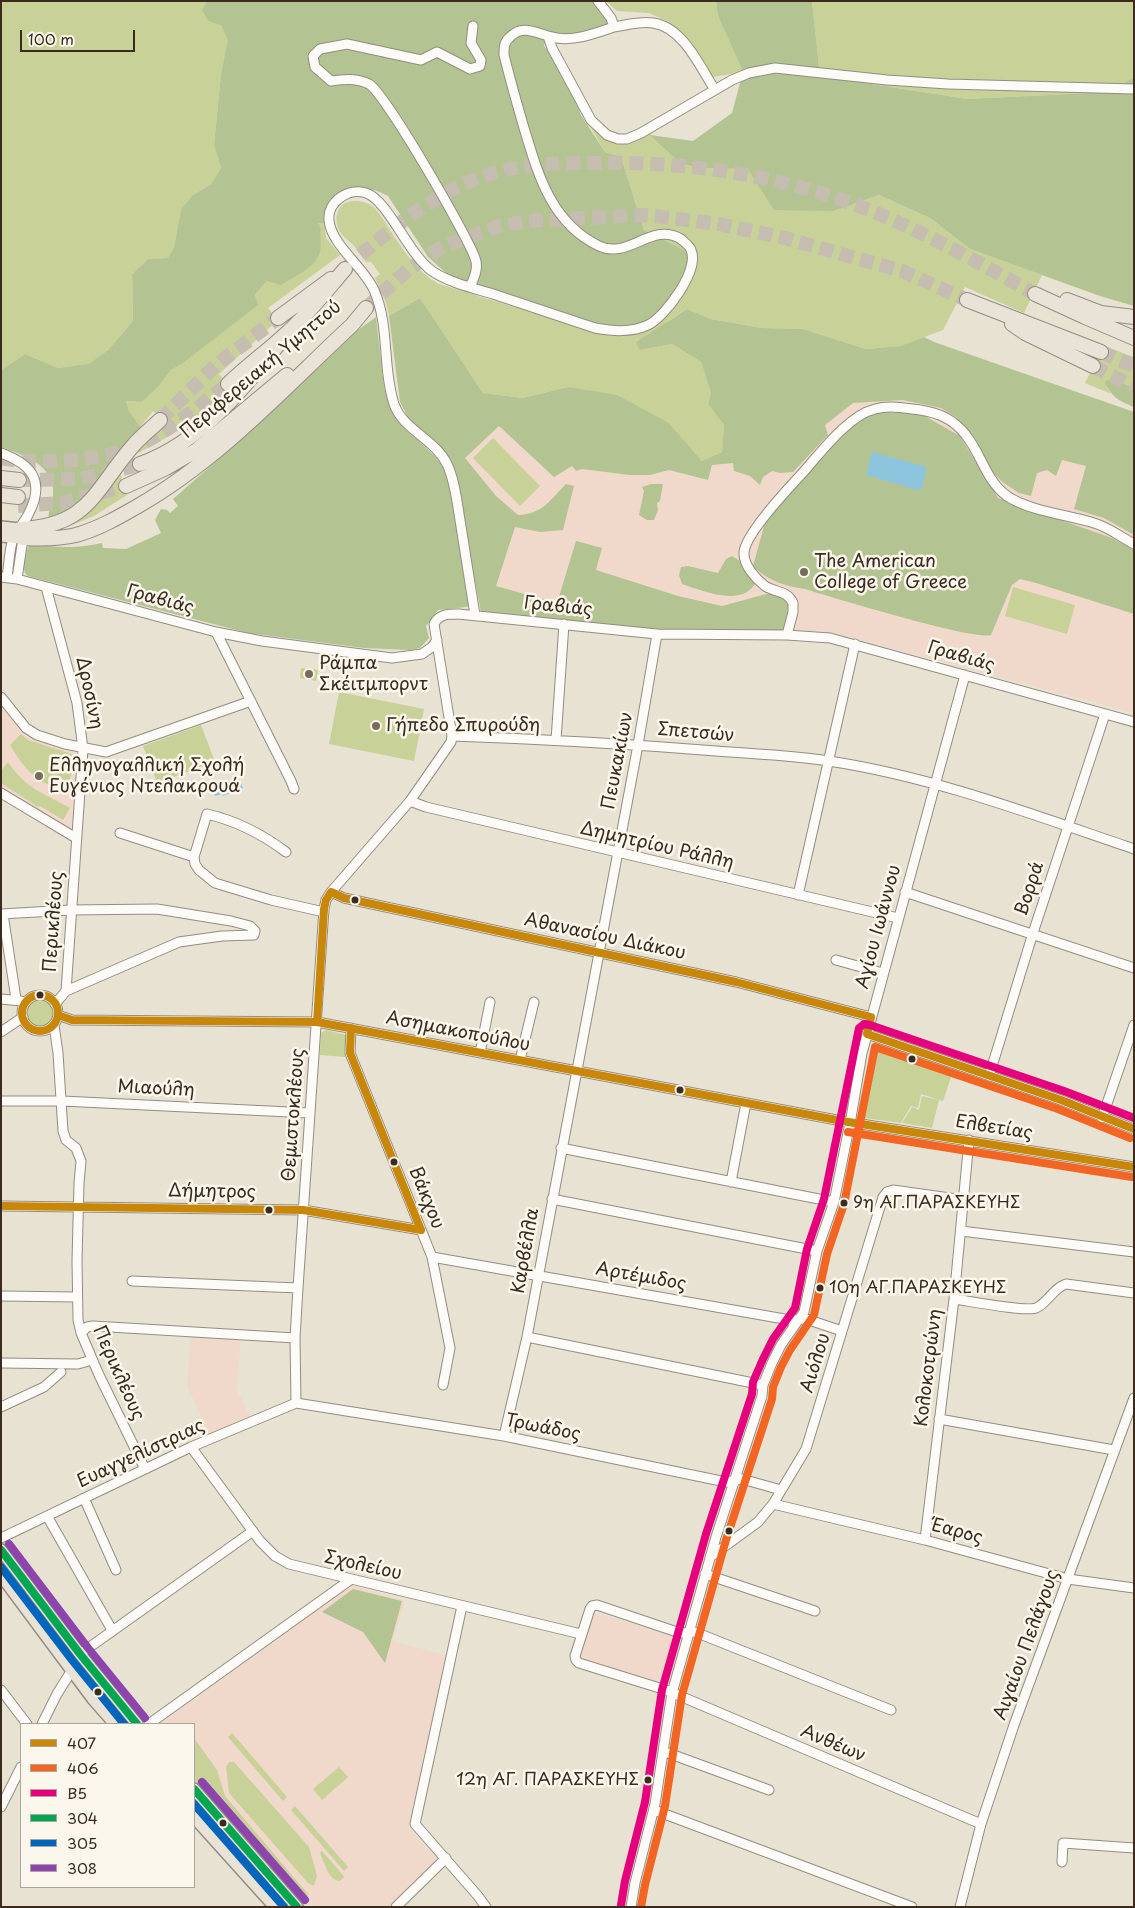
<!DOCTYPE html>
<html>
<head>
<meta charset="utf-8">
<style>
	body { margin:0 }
	#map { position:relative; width:1135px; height:1908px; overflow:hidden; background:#e8e2d3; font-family:"Playpen Sans",sans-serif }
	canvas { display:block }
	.frame { position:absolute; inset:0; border:2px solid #3b2a1e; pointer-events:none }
	.legend { position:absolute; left:20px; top:1723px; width:175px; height:165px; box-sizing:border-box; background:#fbf7ec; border:1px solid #aea59a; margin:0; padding:6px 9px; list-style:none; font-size:15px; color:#3b2a1e }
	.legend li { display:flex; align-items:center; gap:10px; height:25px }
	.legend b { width:25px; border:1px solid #aea59a }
	.scale { position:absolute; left:20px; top:30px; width:115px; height:22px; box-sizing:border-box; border:2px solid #3b2a1e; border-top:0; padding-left:6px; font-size:15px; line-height:18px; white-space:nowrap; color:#3b2a1e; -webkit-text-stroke:4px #fbf7ec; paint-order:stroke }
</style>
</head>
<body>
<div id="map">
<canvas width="1135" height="1908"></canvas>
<div class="frame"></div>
<ul class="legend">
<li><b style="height:6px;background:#c88708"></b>407</li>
<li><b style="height:6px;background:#f26522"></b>406</li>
<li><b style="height:6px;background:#e5007d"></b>Β5</li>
<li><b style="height:6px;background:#00a651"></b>304</li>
<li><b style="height:6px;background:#0065bd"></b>305</li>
<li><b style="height:6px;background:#8e44ad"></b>308</li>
</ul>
<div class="scale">100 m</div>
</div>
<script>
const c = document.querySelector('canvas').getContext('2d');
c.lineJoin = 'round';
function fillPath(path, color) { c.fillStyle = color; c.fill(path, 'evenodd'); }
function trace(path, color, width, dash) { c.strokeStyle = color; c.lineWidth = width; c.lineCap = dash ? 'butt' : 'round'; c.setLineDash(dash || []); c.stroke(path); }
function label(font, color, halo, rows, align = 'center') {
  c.font = font + ' "Playpen Sans",sans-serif'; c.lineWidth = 5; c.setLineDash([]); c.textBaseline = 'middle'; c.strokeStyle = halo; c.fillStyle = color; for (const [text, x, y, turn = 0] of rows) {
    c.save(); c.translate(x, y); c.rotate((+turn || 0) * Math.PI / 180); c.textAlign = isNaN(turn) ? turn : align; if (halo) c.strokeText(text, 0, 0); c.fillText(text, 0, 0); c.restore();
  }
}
const built = new Path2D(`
	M842 382 1134 456V713L830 632 481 611 459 440 474 423Z
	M1 707 19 728 28 736 74 752 76 755 75 803 71 830 69 831 1 789Z
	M191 1335 241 1339 237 1390 250 1416 210 1435 187 1386Z
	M352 1585 405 1601 393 1641 449 1656 408 1828 439 1861 389 1907H315L308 1899 301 1900 194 1780V1724H160Z
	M592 1612 674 1635 661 1685 577 1658Z`);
const green = new Path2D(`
	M1 1H207L203 10 221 25 229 40 221 74 214 145 221 168 211 184 193 195 181 209 174 247 168 258 148 259 132 274 133 321 108 350 89 365 58 368 25 354 1 370Z
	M606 1H716L718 16 743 72 713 77 684 34 667 21 649 13 617 11Z
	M812 1H1134V77L1110 92 967 99 846 80 819 68Z
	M591 128 603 137 623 144 650 134 680 163 698 168 748 169 834 211 879 195 930 218 970 249 1042 275 1024 313 965 287 943 330 900 346 866 349 803 329 762 328 711 319 687 309 669 320 640 350 672 344 701 362 711 393 708 404 724 425 722 452 702 461 669 423 568 387 523 398 483 393 420 298 389 316 386 303 375 278 380 274 371 262H366C361 256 357 248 351 243 346 238 341 235 338 228 330 202 356 193 375 208 395 234 409 268 439 284L602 334 628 333 684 250 644 230 621 157 605 152Z
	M318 223H327L328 226H325L326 238 340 255 268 308 278 320 219 374 230 387C204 415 172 436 138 453L141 445 161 419 153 411 142 425 141 428 129 411 126 401 142 402 158 387 171 370 182 364 257 305 255 295Z
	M1104 346 1134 357V389L1125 384H1105L1111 394 1085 383Z
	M493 438 540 486 520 506 473 458Z
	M120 473 127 495 94 516 72 525 71 523 97 503Z
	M1013 587 1075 605 1067 634 1005 616Z
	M301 668 318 670 316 681 300 678Z
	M339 692 424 709 414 761 329 744Z
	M201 725 215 762 157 783 143 746Z
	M21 734 28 740 72 754 76 758 67 788C40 789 23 767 10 745Z
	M8 762C27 790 44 793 70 808L63 820 40 806 38 807 1 783V771Z
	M26 1013a14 14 0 1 1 28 0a14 14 0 1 1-28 0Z
	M326 1030 346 1035C349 1041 348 1052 345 1057L320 1055 321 1033Z
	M881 1046 953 1071 943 1101 921 1094 918 1108 911 1106 901 1123 858 1117 872 1050Z
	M922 1096 939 1100 932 1128 902 1123 912 1107 919 1110Z
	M232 1733 287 1797 283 1801 228 1737Z
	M194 1738 217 1770 225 1796 308 1894 306 1900H301L194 1780Z
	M229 1762H234L309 1847 317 1876 314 1886 308 1883 229 1793 226 1767Z
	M339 1767 348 1777 322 1800 313 1789Z
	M295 1806 348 1867 344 1871 291 1810Z
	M322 1851 343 1875 344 1877 340 1881C329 1881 325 1864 321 1856L320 1852Z`);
const forest = new Path2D(`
	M207 1H592L609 23 607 30 573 40 547 33 544 46 557 60 572 83 576 102 581 115 605 152 621 157 644 230 684 250 695 261 651 326 609 328 452 278 428 257 388 196C369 185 354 187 337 202 332 206 330 217 327 223H318L321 228C319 236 322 244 320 252 315 269 294 276 281 285L267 281 255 295 258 305 182 364 171 370 158 387 142 402 126 401 129 411 141 428 100 496 49 522C47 512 52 504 53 495 56 465 23 455 1 447V370L25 354 58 368 89 364 108 350 133 321 132 274 148 259 168 258 174 247 181 209 193 195 211 184 221 168 214 145 221 74 228 40 221 25 208 21 202 10Z
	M716 1H812L819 67 846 80 967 99 1110 92 1134 77V306L1100 296 970 249 930 218 879 195 834 211 774 210 748 169 698 168 680 163 650 135 693 141 732 113 743 72 718 16Z
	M420 298 483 393 523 398 568 387 617 395 669 423 702 461 722 452 724 425 708 404 711 393 701 362 672 344 640 350 636 342 687 309 711 319 762 328 803 329 866 349 900 346 924 337 934 342 1134 412V535L1104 518 1074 509 1086 466 1062 460 1056 476 1047 470 1037 473 1031 496 1019 493 1004 483 991 471 974 437 956 417 941 408 903 400 853 403 825 425 828 435 793 472 780 473 772 471 763 477 760 485 750 476 734 471 733 463 712 465 708 480 669 470 650 475H630L582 469 576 471 572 466 554 477 499 426 465 458 496 496 518 515C543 514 550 500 566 484L574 486 563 530 540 532 515 527 496 586 557 603 576 541 602 548 596 570 678 596 722 606 770 593 787 598 789 604 784 630C683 637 582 622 481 612L454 473 450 459 445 452 408 417 400 402 389 316Z
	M376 317 384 387 391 409 406 429 436 457 445 470 453 502 470 605 466 607 438 610 426 626 429 638 420 648 410 650 364 648 248 633 28 576 25 573C22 564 24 553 30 544 55 547 77 549 102 543L103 548 126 549 161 533 155 520 161 509 167 510 170 513 178 506 173 499 238 442 351 335Z
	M1106 380 1125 384 1134 389V407C1117 400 1115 399 1105 384Z
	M883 412 921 414 960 436 998 498 1112 538 1134 550V614L1036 583 1020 579 1012 585 991 635C975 641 831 597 805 589 784 586 768 581 753 566L766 519 797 484 855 423 867 415Z
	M651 484H663L660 501 657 503 658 510 654 520H647L639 515 644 491 642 487Z
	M732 556 740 561 745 572 756 582C743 608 703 591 682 584L679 575 681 567 688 566 718 573 726 559Z
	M353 1589 402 1601 385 1663 363 1632 322 1612Z`);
const water = new Path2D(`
	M872 452 927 467 921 491 866 475Z
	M239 779 243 788 223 796 222 794 215 796 213 790Z`);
const highwayTunnel = new Path2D(`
	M345 269C381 236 431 196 476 179 513 164 555 163 595 163 675 161 755 172 830 196 902 219 969 257 1035 294
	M366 308 409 269 442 247 499 226 528 221 646 215 719 224 785 238 902 271 967 300
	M1101 352 1134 366
	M1093 366 1134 387
	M160 420 215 366 278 318
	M1 458C20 462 39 462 58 461 81 460 104 457 126 450 164 436 197 408 228 384
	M19 480 79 479 109 473 140 464
	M18 506 61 503 126 486`);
const minor = new Path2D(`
	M614 27C627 25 640 21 653 23 683 27 700 67 715 90
	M548 36 552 48 591 120 607 135 618 139H627L641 133 732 80 749 73 775 68 887 80 948 84 1134 89
	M470 287C474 278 479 268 475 258 467 235 385 93 369 84 357 78 345 79 331 81L315 67 313 56 320 49 347 44 421 60 437 52 470 69 480 66 481 60 471 43 473 26
	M1 453C34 465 45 483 28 515 24 523 16 531 13 539 9 550 9 565 7 577
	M1 577 17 579 216 632 262 641 392 658 422 654 432 647 437 640
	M17 579 23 538 22 534
	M46 587 77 703 83 749 66 991 55 1004
	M475 615C470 583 465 551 460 520 457 502 455 481 447 464 435 439 403 430 394 404 382 367 390 326 374 290 364 267 331 245 329 220 327 202 349 187 366 193 388 200 408 254 432 271 450 283 473 288 493 294 527 305 561 317 595 328 612 331 631 333 648 325 665 317 700 270 691 250 690 246 684 242 681 239 652 221 629 260 599 246 551 223 538 174 524 128 517 104 510 79 504 55 504 47 504 42 510 37 524 22 540 36 557 38 576 41 596 33 614 27L611 18 598 1
	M216 632 291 781 294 789
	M787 635 793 612V603C787 590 776 593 765 586 756 579 743 565 744 552 746 534 784 493 797 479 817 458 846 416 875 409 889 405 906 408 920 410 939 413 953 419 965 434 981 453 986 481 1007 496 1029 511 1069 515 1094 523 1108 527 1121 537 1134 544
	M1 697 26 728 37 735 65 744 106 752 251 701
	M452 736C540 739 628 744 716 751 754 754 792 755 829 761 934 777 1034 815 1134 849
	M556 740 564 624
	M1 793 76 838
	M410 801 426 807 898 918
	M120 833 194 857 207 814C237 821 262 834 286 852
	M194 857 195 864 199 870 215 883 271 900 324 912
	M331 892 344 898 736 982 871 1017
	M905 892 1134 968
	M798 895 855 644
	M1 914 71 910 157 909 231 921 250 926 255 931 254 935 222 936 179 942 66 991
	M3 914 16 999
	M836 960 879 972
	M22 1013a18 18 0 1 1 36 0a18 18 0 1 1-36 0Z
	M1 999 21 1001
	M58 1015 72 1020 317 1022 842 1121 1134 1167
	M54 1025 58 1053 63 1131 66 1140 76 1148 81 1161 79 1183 77 1261 78 1320 81 1333 99 1375 145 1469
	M351 1028 350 1053 432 1257 450 1348 443 1385
	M1 1032 23 1017
	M867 1034 1061 1100 1134 1129
	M480 1053 490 1002
	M520 1060 534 1002
	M989 1076 1033 933 1105 714
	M1 1101H62L310 1113
	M1102 1118 1134 1025
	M561 1148 834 1202
	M731 1182 746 1103
	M552 1199 817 1251
	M1 1206 303 1210 421 1230
	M961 1231 1134 1252
	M432 1257 790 1320 806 1319 842 1331
	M132 1281 298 1288
	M1 1296 77 1297
	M954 1299C969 1301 1025 1312 1036 1308 1048 1303 1053 1288 1066 1284L1134 1293
	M81 1333 87 1327 93 1326 295 1338
	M527 1337 763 1385
	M1 1363 78 1364 92 1360
	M296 1403 295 1338 298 1288 324 909 326 900 331 892 410 801 451 742 452 736 434 624C439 614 448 614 458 614L657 634 787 635 830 638 1134 722
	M296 1403 504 1436 726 1482 742 1479 781 1490
	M1 1407 44 1387 61 1372
	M939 1419 1114 1450
	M504 1436 527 1337 638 745 657 634
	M191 1447 260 1541 275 1556 289 1564 581 1634
	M84 1498 116 1570
	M773 1504 925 1540 1068 1579 1134 1588
	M47 1516 112 1630
	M1 1538 191 1447 296 1403
	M925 1540 954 1299 969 1140
	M710 1557 758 1522 773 1504 806 1449 883 1197 887 1192 893 1190 964 1200
	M705 1574 815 1611
	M462 1606 415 1824 478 1896 486 1907
	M80 1654 253 1531
	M1 1690 27 1724
	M891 1710 695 1632 680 1633 597 1605 592 1606 590 1609 575 1656 576 1660 579 1663 666 1690 981 1824
	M42 1724 57 1694 72 1670
	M149 1724 350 1580
	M668 1753 769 1790
	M1 1807 21 1767
	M654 1810 912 1907
	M1062 1862 1063 1843 1134 1848
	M396 1907 446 1858
	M631 1907 635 1883 655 1804 672 1693 716 1537 762 1396 763 1385 772 1363 781 1345 804 1312 817 1251 834 1202 851 1118 862 1053 965 675
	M960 1907 981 1824 1014 1725 1134 1398`);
const major = new Path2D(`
	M1 527 20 529
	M1 536 23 538
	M1 1550 80 1654 137 1724
	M1 1575 93 1699 115 1724
	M194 1789 297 1907
	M194 1817 275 1907`);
const highway = new Path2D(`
	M1035 294 1085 317 1134 338
	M967 300 1101 352
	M1067 300 1101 313 1134 317
	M278 318 331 279
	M1012 324 1025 333 1093 366
	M228 384C248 365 269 350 289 331 310 312 327 290 345 269
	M140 464C203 442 248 383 288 332
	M1 478 19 480
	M126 486 166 468 197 450 287 375
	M1 495 18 497
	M20 529C89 526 94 491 132 447 140 437 151 429 160 420
	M23 538C41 539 59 539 76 535 98 529 119 517 138 506 220 459 283 389 352 325L366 308`);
const bus1 = new Path2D(`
	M22 1013a18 18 0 1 1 36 0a18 18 0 1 1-36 0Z
	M58 1015 72 1020 317 1022 842 1121 1134 1167
	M317 1022 324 909 326 900 331 892 344 898 736 982 871 1017 867 1034 1061 1100 1134 1129
	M351 1028 350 1053 421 1230
	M1 1206 303 1210 421 1230`);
const bus2 = new Path2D(`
	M848 1132 1132 1177
	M641 1907 645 1885 665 1806 682 1695 726 1540 772 1399 773 1387 781 1367 790 1350 814 1315 827 1254 844 1204 875 1047 1058 1109 1130 1138`);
const bus3 = new Path2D(`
	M621 1905 625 1881 645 1802 662 1690 706 1534 752 1394 753 1382 763 1359 773 1339 795 1308 807 1249 824 1199 859 1028 864 1024 870 1025 1064 1091 1134 1118`);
const bus4 = new Path2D(`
	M1 1550 80 1654 137 1724
	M194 1789 297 1907`);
const bus5 = new Path2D(`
	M1 1567 72 1660 124 1724
	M194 1804 284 1907`);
const bus6 = new Path2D(`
	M9 1544 88 1648 145 1718
	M202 1782 305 1900`);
const markers = [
	[804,572,5,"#786a5d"],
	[309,674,5,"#786a5d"],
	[376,726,5,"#786a5d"],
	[39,776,5,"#786a5d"],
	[355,900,4.5,"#3b2a1e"],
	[40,995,4.5,"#3b2a1e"],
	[912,1059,4.5,"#3b2a1e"],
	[680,1090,4.5,"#3b2a1e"],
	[394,1162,4.5,"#3b2a1e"],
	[844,1203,4.5,"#3b2a1e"],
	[269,1210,4.5,"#3b2a1e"],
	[820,1288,4.5,"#3b2a1e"],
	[729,1531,4.5,"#3b2a1e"],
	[98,1692,4.5,"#3b2a1e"],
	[648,1780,4.5,"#3b2a1e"],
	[223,1823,4.5,"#3b2a1e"]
];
const busNames = [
	["9η ΑΓ.ΠΑΡΑΣΚΕΥΗΣ",853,1203],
	["10η ΑΓ.ΠΑΡΑΣΚΕΥΗΣ",829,1288],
	["12η ΑΓ. ΠΑΡΑΣΚΕΥΗΣ",639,1780,"right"]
];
const streetNames = [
	["Περιφερειακή Υμηττού",261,370,-40],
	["Γραβιάς",160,600,15],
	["Γραβιάς",558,607,6],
	["Γραβιάς",961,657,16],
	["Δροσίνη",89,693,78],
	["Σπετσών",696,733,5],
	["Πευκακίων",618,761,-79],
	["Δημητρίου Ράλλη",657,846,13],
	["Βορρά",1030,889,-72],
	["Περικλέους",54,922,-86],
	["Αγίου Ιωάννου",879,927,-75],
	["Αθανασίου Διάκου",605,937,12],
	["Ασημακοπούλου",458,1032,11],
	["Μιαούλη",156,1089,3],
	["Θεμιστοκλέους",294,1115,-86],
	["Ελβετίας",994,1128,9],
	["Δήμητρος",212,1192,1],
	["Βάκχου",426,1198,68],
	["Καρβέλλα",526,1251,-80],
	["Αρτέμιδος",641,1277,10],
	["Αιόλου",816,1363,-73],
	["Κολοκοτρώνη",929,1368,-83],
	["Περικλέους",118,1373,66],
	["Τρωάδος",543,1428,11],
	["Ευαγγελίστριας",141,1454,-25],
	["Έαρος",957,1532,15],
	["Σχολείου",363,1566,13],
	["Αιγαίου Πελάγους",1027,1645,-70],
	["Ανθέων",833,1744,23]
];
const poiNames = [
	["The American",814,562],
	["College of Greece",814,583],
	["Ράμπα",319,664],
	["Σκέιτμπορντ",319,685],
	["Γήπεδο Σπυρούδη",386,726],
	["Ελληνογαλλική Σχολή",49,766],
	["Ευγένιος Ντελακρουά",49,787]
];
fillPath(built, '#f0d9cb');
fillPath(green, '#c8d198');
fillPath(forest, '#b4c392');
fillPath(water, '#8ec5de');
trace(highwayTunnel, '#c5bdaf', 14, [14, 7]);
trace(minor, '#928d83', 11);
trace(major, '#928d83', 14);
trace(highway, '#928d83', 16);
trace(minor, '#fcfbf8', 9);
trace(major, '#e9e2d6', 11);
trace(highway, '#e9e2d6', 14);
trace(bus1, '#c88708', 8);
trace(bus2, '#f26522', 8);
trace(bus3, '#e5007d', 8);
trace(bus4, '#00a651', 8);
trace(bus5, '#0065bd', 8);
trace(bus6, '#8e44ad', 8);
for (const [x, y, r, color] of markers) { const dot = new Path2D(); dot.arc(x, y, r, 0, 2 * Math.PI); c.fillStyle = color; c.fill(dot); trace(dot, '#fbf7ec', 2); }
label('17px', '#3b2a1e', '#fbf7ec', busNames, 'left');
label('18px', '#3b2a1e', '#fbf7ec', streetNames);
label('18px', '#3b2a1e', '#fbf7ec', poiNames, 'left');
</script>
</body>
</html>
